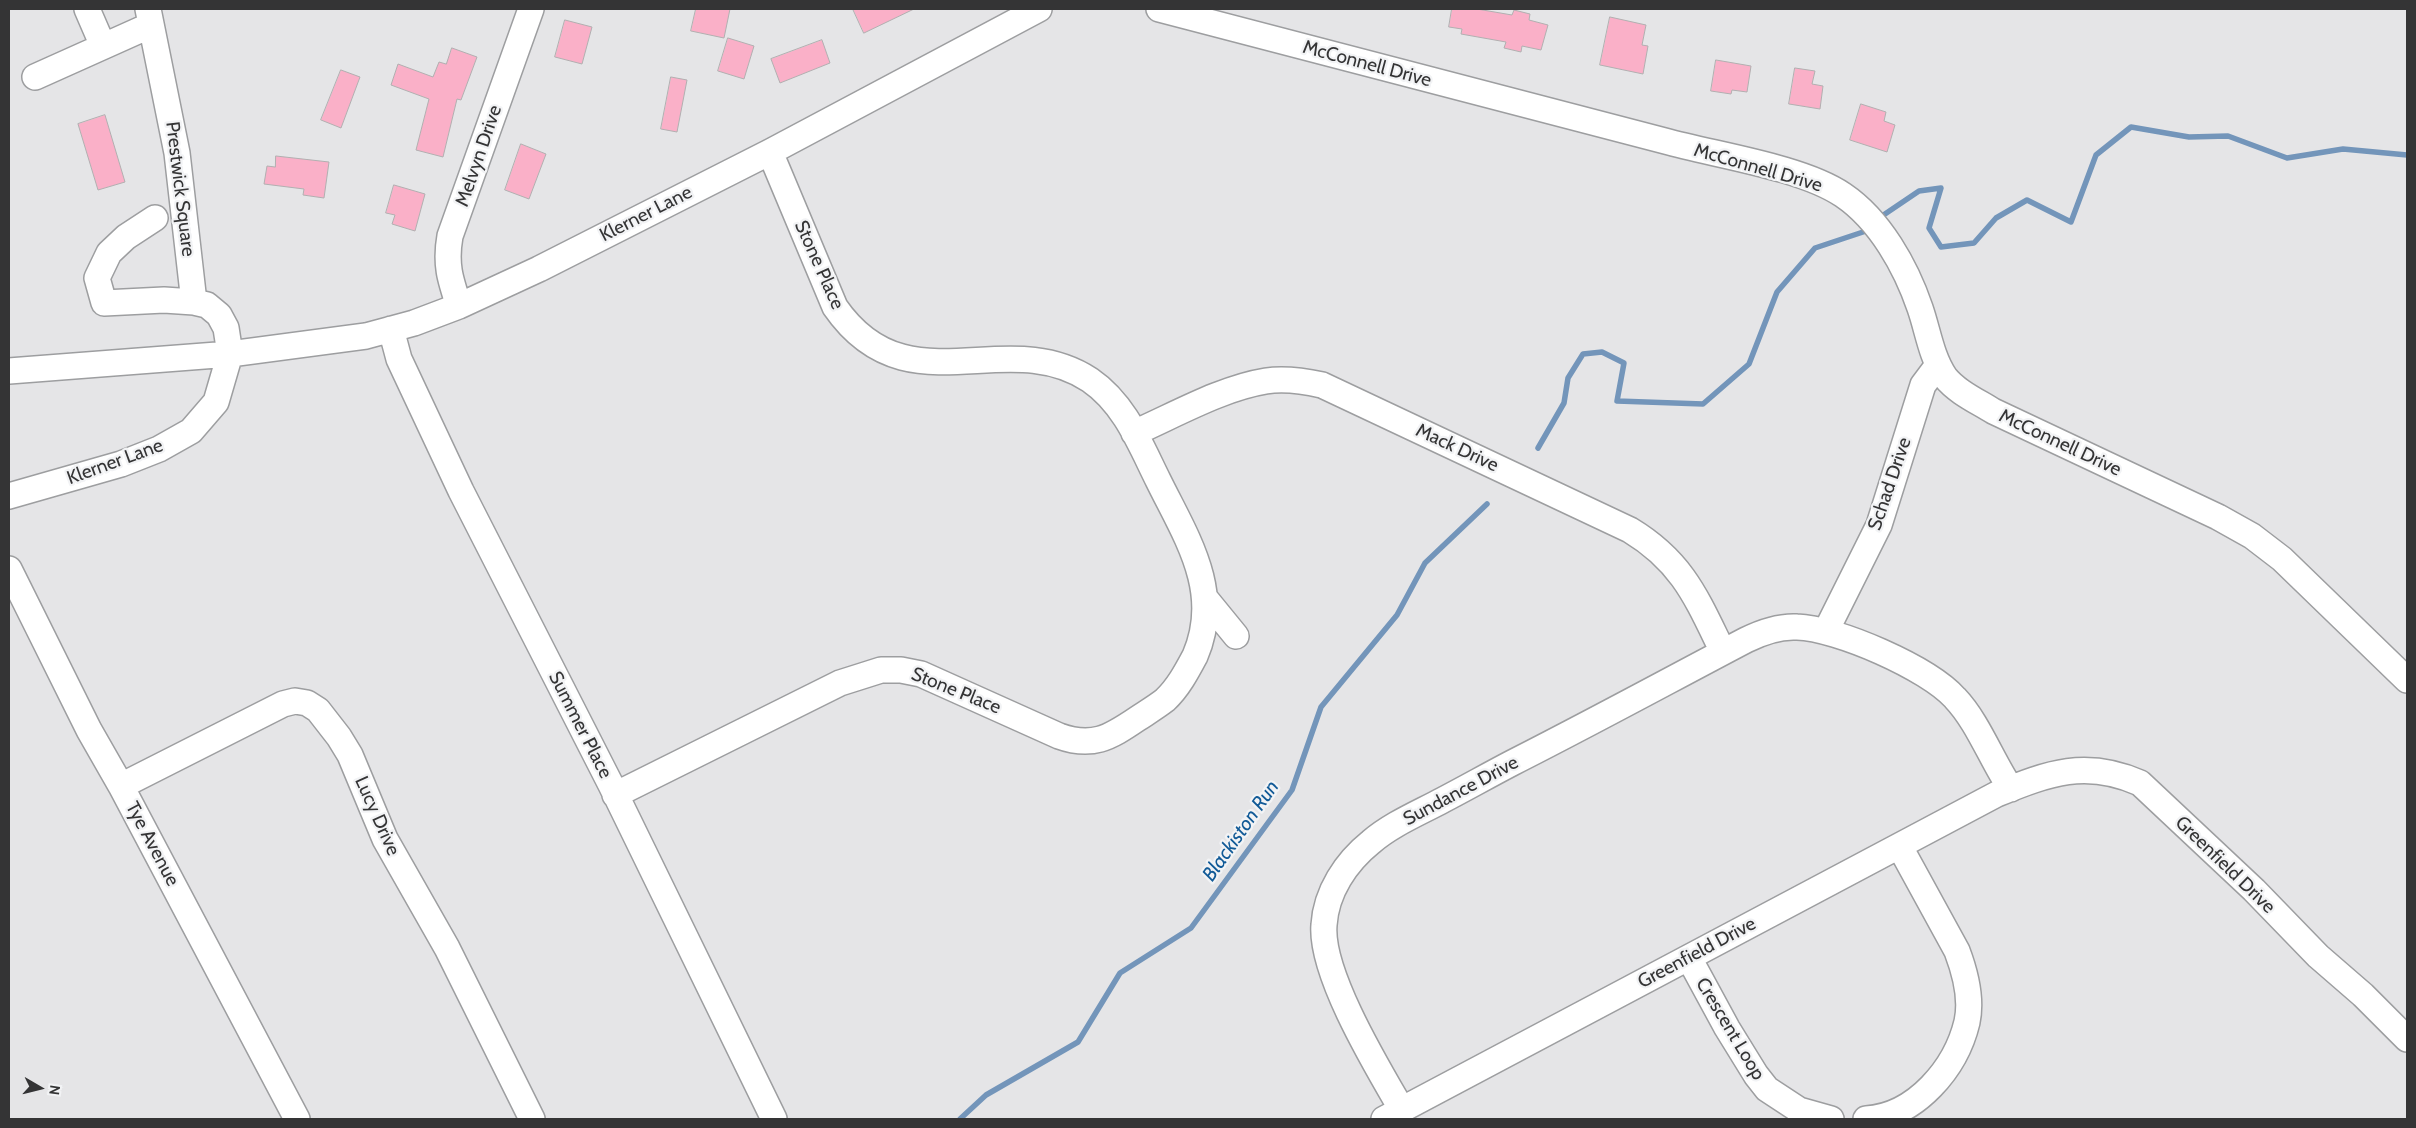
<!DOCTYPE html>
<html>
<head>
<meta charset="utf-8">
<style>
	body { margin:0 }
	#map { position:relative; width:2416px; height:1128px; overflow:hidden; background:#e5e5e7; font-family:Cabin,sans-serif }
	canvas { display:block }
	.frame { position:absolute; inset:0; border:10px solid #343435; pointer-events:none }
	.north { position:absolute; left:15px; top:1063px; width:50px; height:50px; -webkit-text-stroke:4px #f2f3f5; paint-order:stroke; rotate:98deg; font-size:14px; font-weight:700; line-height:20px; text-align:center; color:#343435 }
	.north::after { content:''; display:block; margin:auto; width:18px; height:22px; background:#343435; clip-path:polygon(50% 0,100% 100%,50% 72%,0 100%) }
</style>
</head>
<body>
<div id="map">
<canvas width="2416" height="1128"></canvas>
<div class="frame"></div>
<div class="north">N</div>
</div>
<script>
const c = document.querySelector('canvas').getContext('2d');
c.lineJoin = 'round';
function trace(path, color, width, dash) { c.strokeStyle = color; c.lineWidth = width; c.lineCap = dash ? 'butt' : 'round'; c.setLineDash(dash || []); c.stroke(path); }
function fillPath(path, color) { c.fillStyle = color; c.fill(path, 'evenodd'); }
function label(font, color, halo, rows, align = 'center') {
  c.font = font + ' Cabin,sans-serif'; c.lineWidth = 4.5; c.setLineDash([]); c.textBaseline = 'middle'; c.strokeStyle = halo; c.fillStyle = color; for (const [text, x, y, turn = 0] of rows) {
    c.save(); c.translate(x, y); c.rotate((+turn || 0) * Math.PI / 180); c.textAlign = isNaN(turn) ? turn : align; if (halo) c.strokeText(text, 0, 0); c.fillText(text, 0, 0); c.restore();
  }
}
const stream = new Path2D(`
	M1882 216 1919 191 1941 188 1929 228 1941 247 1974 243 1996 218 2027 200 2071 222 2096 155 2131 127 2189 137 2228 136 2287 158 2343 149 2407 155
	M1538 448 1564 403 1568 378 1583 354 1602 352 1624 363 1617 401 1703 404 1749 364 1777 292 1815 248 1866 231
	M960 1119 986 1095 1078 1042 1120 973 1191 928 1292 790 1321 707 1397 615 1425 563 1487 504`);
const building = new Path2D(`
	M696 9H730L724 38 691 31Z
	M853 9H914L864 33Z
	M1452 9H1477L1512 15 1514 10 1530 14 1529 20 1548 25 1541 50 1522 46 1521 52 1504 48 1506 42 1461 34 1462 29 1449 27Z
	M1610 17 1646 25 1642 45 1648 46 1643 74 1600 65Z
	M565 20 592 27 582 64 555 57Z
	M728 38 754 46 744 79 718 71Z
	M822 40 830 63 780 83 771 59Z
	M452 48 477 57 461 100 457 99 443 157 416 150 429 99 391 85 398 64 433 77 439 62 446 64Z
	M1716 60 1751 66 1747 92 1732 90 1731 94 1711 91Z
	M1795 68 1815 71 1812 84 1823 86 1820 109 1789 104Z
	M341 70 360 77 341 128 321 120Z
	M671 77 687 80 677 132 661 129Z
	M1861 104 1886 112 1884 121 1895 125 1887 152 1850 140Z
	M105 115 125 182 98 190 78 124Z
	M521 144 546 154 529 199 505 190Z
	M276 156 329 162 324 198 303 195 304 189 264 184 267 166 275 167Z
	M394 185 425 194 415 231 392 224 395 215 386 213Z`);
const minor = new Path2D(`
	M87 9 103 46
	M148 9 177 153 194 302
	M1159 9C1327 53 1496 96 1665 141 1715 155 1802 167 1843 195 1880 220 1906 267 1920 308 1928 331 1931 356 1945 377 1957 392 1977 401 1993 411L2218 517 2252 536 2282 559 2407 680
	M35 77 151 25
	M459 306C450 279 445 264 450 236L531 9
	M391 329 399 359 461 491 611 785 774 1119
	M9 371 230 354 366 336 414 323 459 306 539 269 770 152 1039 9
	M1134 433C1175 415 1222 388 1266 381 1285 378 1304 381 1322 385L1630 530C1683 562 1697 599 1723 652
	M9 496 121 464 159 449 191 431 216 402 230 354 226 328 219 315 207 305 194 302 164 300 104 303 97 278 109 253 126 237 155 218
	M9 569 89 730 121 786 297 1119
	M1205 598 1236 636
	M1826 631 1879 525 1923 385 1938 365
	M121 786 283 704 295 701 307 703 318 710 339 737 350 755 385 839 447 948 532 1119
	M615 795 840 683 881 670H901L921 674 1059 736C1092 748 1109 738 1137 719 1146 713 1156 707 1165 700 1178 688 1187 671 1195 656 1223 591 1186 537 1158 480 1140 444 1125 404 1090 380 1005 324 907 411 835 307L770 152
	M1689 958 1727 1028 1756 1075 1767 1089 1799 1110 1831 1119
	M1402 1110C1377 1067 1320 973 1324 925 1326 892 1346 862 1371 842 1392 824 1419 813 1443 800 1466 788 1489 775 1512 763 1591 723 1668 681 1746 640 1762 632 1779 626 1797 627 1837 628 1928 668 1955 698 1978 722 1992 761 2011 789
	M1384 1119 1997 794C2049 773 2086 759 2140 783L2254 890 2318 956 2363 995 2407 1039
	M1866 1119C1916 1116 1956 1068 1967 1022 1972 999 1965 972 1957 951L1900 847`);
const streetNames = [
	["McConnell Drive",1367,64,15],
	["Melvyn Drive",479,156,-71],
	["McConnell Drive",1758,168,16],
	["Prestwick Square",180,189,83],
	["Klerner Lane",646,214,-27],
	["Stone Place",819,265,66],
	["McConnell Drive",2060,443,25],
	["Mack Drive",1457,448,25],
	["Klerner Lane",115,462,-20],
	["Schad Drive",1890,484,-71],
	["Stone Place",956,691,22],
	["Summer Place",580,725,63],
	["Sundance Drive",1461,791,-28],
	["Lucy Drive",377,816,66],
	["Tye Avenue",152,844,62],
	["Greenfield Drive",2225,865,44],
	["Greenfield Drive",1697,953,-28],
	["Crescent Loop",1730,1029,59]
];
const waterNames = [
	["Blackiston Run",1241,831,-55]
];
trace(stream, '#7395ba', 5.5);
fillPath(building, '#fab0c8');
trace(building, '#b1afb0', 1);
trace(minor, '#9d9ea0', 28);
trace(minor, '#fff', 25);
label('19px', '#343435', '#f2f3f5', streetNames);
label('italic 20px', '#115a97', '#f2f3f5', waterNames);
</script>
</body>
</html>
